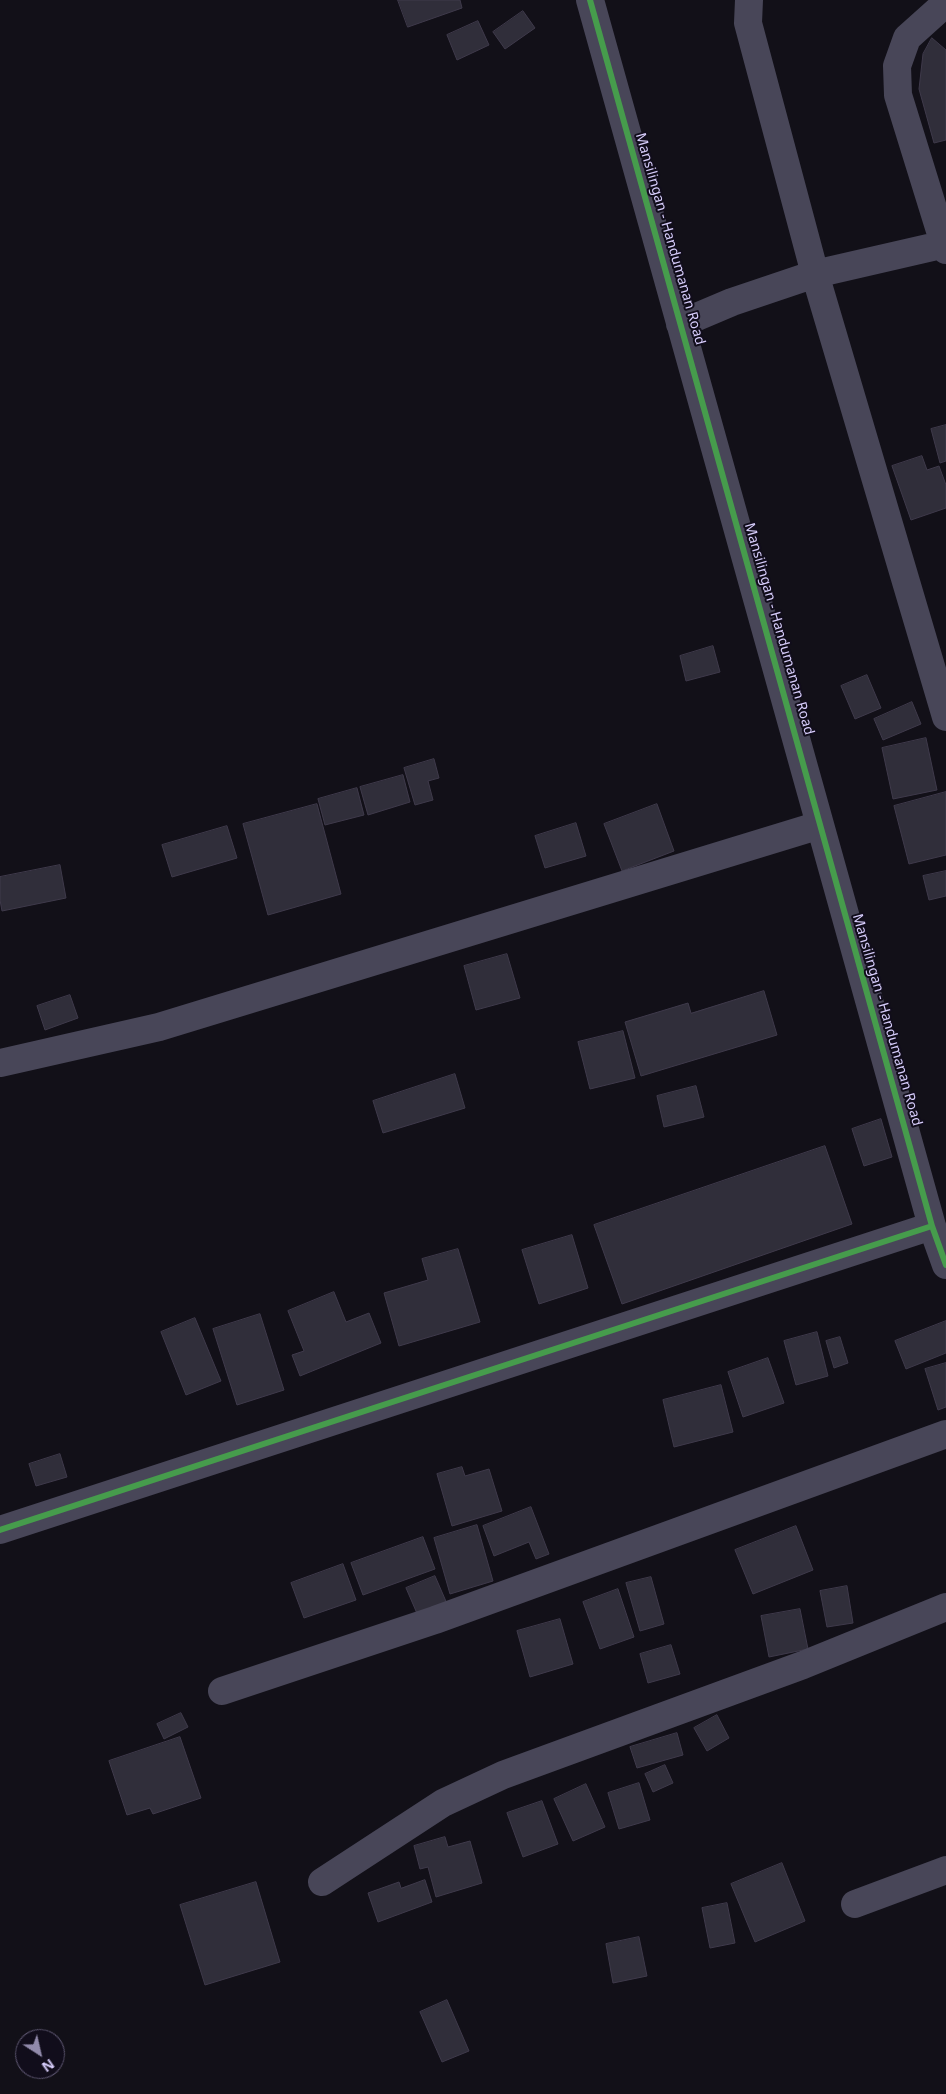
<!DOCTYPE html>
<html>
<head>
<meta charset="utf-8">
<style>
	body { margin:0 }
	#map { position:relative; width:946px; height:2094px; overflow:hidden; background:#121018; font-family:"Noto Sans",sans-serif }
	canvas { display:block }
	.north { position:absolute; left:15px; top:2029px; width:50px; height:50px; box-sizing:border-box; background:#110d1b; border:1px solid #605974; border-radius:50%; rotate:145deg; font-size:14px; font-weight:700; line-height:20px; text-align:center; color:#d6ccfa }
	.north::after { content:''; display:block; margin:auto; width:18px; height:22px; background:#918aab; clip-path:polygon(50% 0,100% 100%,50% 72%,0 100%) }
</style>
</head>
<body>
<div id="map">
<canvas width="946" height="2094"></canvas>
<div class="north">N</div>
</div>
<script>
const c = document.querySelector('canvas').getContext('2d');
c.lineJoin = 'round';
function fillPath(path, color) { c.fillStyle = color; c.fill(path, 'evenodd'); }
function trace(path, color, width, dash) { c.strokeStyle = color; c.lineWidth = width; c.lineCap = dash ? 'butt' : 'round'; c.setLineDash(dash || []); c.stroke(path); }
function label(font, color, halo, rows, align = 'center') {
  c.font = font + ' "Noto Sans",sans-serif'; c.lineWidth = 4; c.setLineDash([]); c.textBaseline = 'middle'; c.strokeStyle = halo; c.fillStyle = color; for (const [text, x, y, turn = 0] of rows) {
    c.save(); c.translate(x, y); c.rotate((+turn || 0) * Math.PI / 180); c.textAlign = isNaN(turn) ? turn : align; if (halo) c.strokeText(text, 0, 0); c.fillText(text, 0, 0); c.restore();
  }
}
const building = new Path2D(`
	M398 0H460L462 8 408 27Z
	M523 11 535 28 505 49 493 32Z
	M478 21 489 45 457 60 447 35Z
	M932 38 946 50V140L934 143 919 89 923 54Z
	M946 425V461L940 463 931 429Z
	M922 456 927 470 939 466 946 485V508L911 520 892 466Z
	M713 646 720 672 686 681 680 656Z
	M867 675 881 708 855 719 841 686Z
	M912 702 921 724 883 740 874 719Z
	M926 738 937 790 893 799 882 748Z
	M434 759 439 778 428 781 433 800 415 805 404 768Z
	M403 775 410 802 368 815 360 787Z
	M357 788 364 815 325 825 318 799Z
	M946 792V855L909 864 894 806Z
	M317 804 341 894 268 915 243 824Z
	M657 804 674 851 622 871 604 824Z
	M576 823 586 856 545 868 535 836Z
	M227 826 237 858 172 877 162 845Z
	M60 865 66 898 2 911 0 900V877Z
	M946 871V896L929 900 923 876Z
	M507 954 520 998 476 1010 464 966Z
	M764 991 777 1035 641 1076 625 1022 688 1003 691 1013Z
	M70 995 78 1018 45 1030 37 1006Z
	M623 1031 635 1078 590 1089 578 1042Z
	M455 1074 465 1108 383 1133 373 1101Z
	M696 1086 704 1117 664 1127 657 1096Z
	M881 1119 892 1157 864 1166 852 1129Z
	M825 1146 852 1224 622 1304 594 1225Z
	M572 1235 588 1288 539 1304 522 1250Z
	M458 1249 480 1322 399 1346 384 1293 428 1280 422 1259Z
	M334 1292 346 1322 369 1313 381 1343 300 1376 292 1355 304 1351 288 1311Z
	M260 1314 284 1390 237 1405 213 1329Z
	M195 1318 221 1381 186 1395 161 1332Z
	M946 1321V1353L906 1369 895 1341Z
	M817 1332 828 1376 796 1385 784 1341Z
	M840 1337 848 1363 834 1368 826 1341Z
	M768 1358 784 1403 743 1417 728 1372Z
	M946 1363V1407L938 1410 925 1369Z
	M721 1385 733 1432 674 1447 663 1400Z
	M60 1454 67 1477 36 1486 29 1464Z
	M462 1467 465 1476 489 1469 502 1511 452 1526 437 1474Z
	M531 1507 549 1554 536 1559 529 1542 494 1556 483 1526Z
	M477 1525 493 1581 450 1594 434 1538Z
	M796 1526 813 1570 753 1594 735 1550Z
	M423 1537 435 1569 363 1595 351 1563Z
	M343 1564 356 1600 304 1618 291 1583Z
	M435 1576 448 1606 419 1618 406 1588Z
	M651 1577 664 1624 640 1631 626 1583Z
	M847 1586 853 1623 827 1627 820 1591Z
	M618 1589 634 1637 600 1649 583 1602Z
	M800 1609 808 1649 769 1657 761 1616Z
	M560 1619 573 1664 530 1677 517 1631Z
	M671 1645 680 1674 648 1683 640 1654Z
	M181 1713 188 1727 164 1739 157 1724Z
	M717 1715 729 1738 707 1751 694 1728Z
	M677 1733 683 1755 637 1768 630 1747Z
	M180 1737 201 1798 153 1814 150 1808 127 1815 109 1761Z
	M665 1765 673 1783 653 1792 645 1774Z
	M639 1783 650 1820 619 1829 608 1793Z
	M586 1784 605 1827 573 1841 554 1799Z
	M542 1801 558 1844 523 1857 507 1813Z
	M445 1837 448 1847 470 1841 482 1883 436 1897 428 1867 420 1869 414 1846Z
	M782 1863 805 1921 755 1942 731 1884Z
	M425 1880 432 1902 378 1922 368 1893 399 1882 401 1888Z
	M256 1882 280 1962 205 1985 180 1905Z
	M727 1903 735 1943 710 1948 702 1908Z
	M639 1937 647 1976 613 1983 606 1944Z
	M447 2000 469 2051 442 2062 420 2012Z`);
const minor = new Path2D(`
	M590 0 932 1226 946 1265
	M749 0 748 23 815 274 946 717
	M946 3 907 38 897 66 898 95 946 250
	M680 324 732 302 815 274 946 244
	M0 1063 159 1027 820 825
	M0 1530 932 1226
	M222 1691 435 1620 946 1434
	M322 1882 443 1803 503 1775 803 1665 946 1607
	M855 1904 946 1870`);
const cycleway = new Path2D(`
	M590 0 932 1226 946 1265
	M0 1530 932 1226`);
const streetNames = [
	["Mansilingan - Handumanan Road",670,239,74],
	["Mansilingan - Handumanan Road",779,629,74],
	["Mansilingan - Handumanan Road",887,1020,74]
];
fillPath(building, '#302e3a');
trace(building, '#3f3a4b', 1);
trace(minor, '#484658', 28);
trace(cycleway, '#469c4c', 6);
label('14px', '#d6ccfa', '#110d1b', streetNames);
</script>
</body>
</html>
